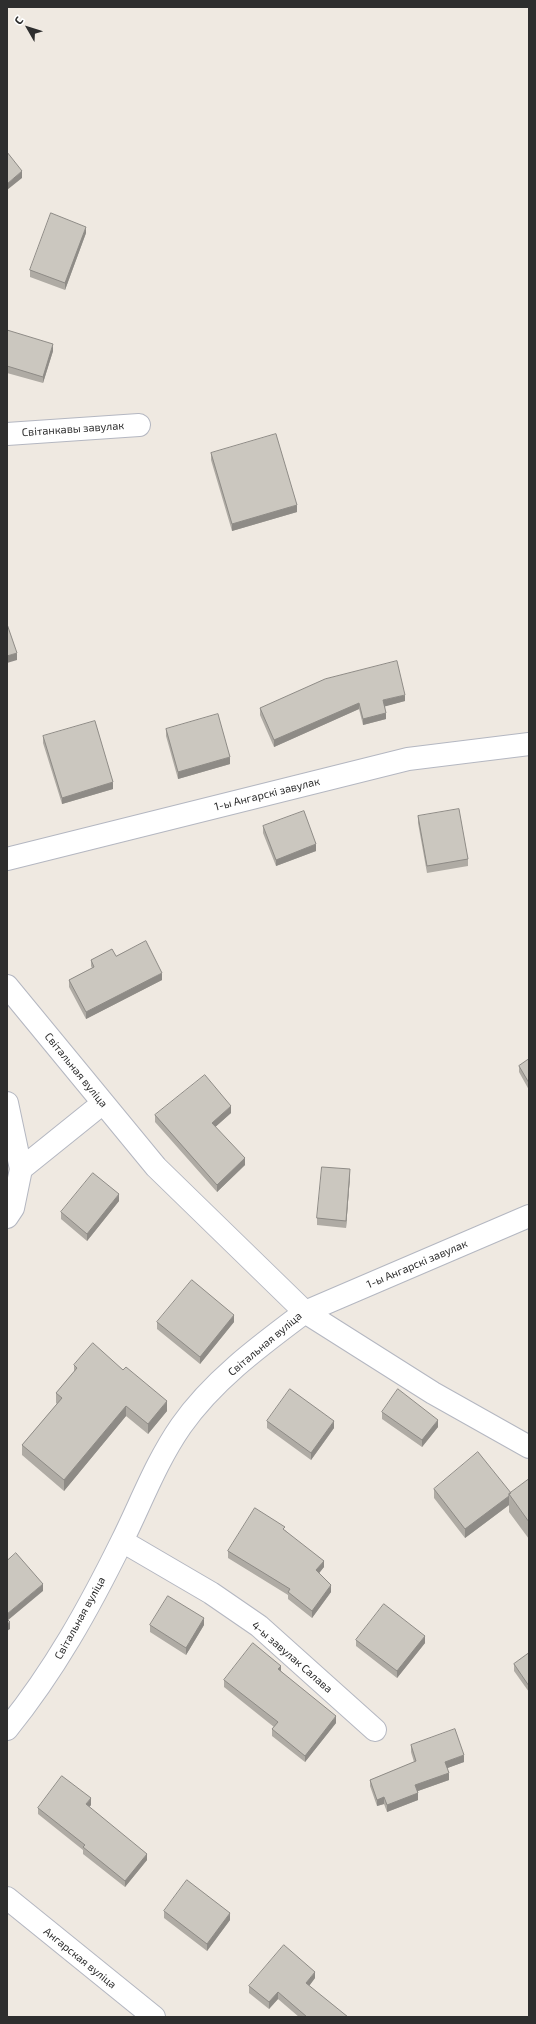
<!DOCTYPE html>
<html>
<head>
<meta charset="utf-8">
<style>
	body { margin:0 }
	#map { position:relative; width:536px; height:2024px; overflow:hidden; background:#efe9e1; font-family:"Exo 2",sans-serif }
	canvas { display:block }
	.frame { position:absolute; inset:0; border:8px solid #2e2e2e; pointer-events:none }
	.north { position:absolute; left:8px; top:8px; width:40px; height:40px; -webkit-text-stroke:3px #fff; paint-order:stroke; rotate:309deg; font-size:11px; font-weight:700; line-height:16px; text-align:center; color:#2e2e2e }
	.north::after { content:''; display:block; margin:auto; width:14px; height:18px; background:#2e2e2e; clip-path:polygon(50% 0,100% 100%,50% 72%,0 100%) }
</style>
</head>
<body>
<div id="map">
<canvas width="536" height="2024"></canvas>
<div class="frame"></div>
<div class="north">С</div>
</div>
<script>
const c = document.querySelector('canvas').getContext('2d');
c.lineJoin = 'round';
function trace(path, color, width, dash) { c.strokeStyle = color; c.lineWidth = width; c.lineCap = dash ? 'butt' : 'round'; c.setLineDash(dash || []); c.stroke(path); }
function fillPath(path, color) { c.fillStyle = color; c.fill(path, 'evenodd'); }
function label(font, color, halo, rows, align = 'center') {
  c.font = font + ' "Exo 2",sans-serif'; c.lineWidth = 3; c.setLineDash([]); c.textBaseline = 'middle'; c.strokeStyle = halo; c.fillStyle = color; for (const [text, x, y, turn = 0] of rows) {
    c.save(); c.translate(x, y); c.rotate((+turn || 0) * Math.PI / 180); c.textAlign = isNaN(turn) ? turn : align; if (halo) c.strokeText(text, 0, 0); c.fillText(text, 0, 0); c.restore();
  }
}
const minor = new Path2D(`
	M7 434 139 425
	M7 859 408 759 529 744
	M7 986 156 1167 305 1312C261 1345 213 1380 181 1426 156 1462 141 1503 122 1541 89 1608 54 1671 7 1729
	M7 1103 21 1169 13 1208 7 1217
	M21 1169 103 1103
	M305 1312 433 1393 529 1447
	M305 1312 529 1216
	M122 1541 211 1593 259 1626 375 1730
	M7 1898 154 2017`);
const wall = new Path2D(`
	M86 233 65 290 30 277V270Z
	M7 330 53 351 43 383 7 373Z
	M211 453 297 512 232 531 211 460Z
	M405 701 385 706 386 719 363 725 359 709 274 747 260 715V708Z
	M166 729 230 764 178 779 166 736Z
	M43 736 113 789 62 804 43 743Z
	M418 816 468 859V866L427 873 418 823Z
	M263 826 316 851 276 866 263 833Z
	M116 956 162 980 86 1019 69 987V980L92 968 91 966V960Z
	M529 1059V1090L519 1072V1066Z
	M231 1113 215 1127 245 1165 217 1192 155 1122V1115Z
	M350 1176 346 1228 317 1225V1218Z
	M119 1201 87 1241 61 1219V1212Z
	M157 1322H234L200 1364 157 1329Z
	M74 1365 167 1411 148 1434 126 1416 64 1491 22 1455V1445L57 1404 56 1403V1393L74 1372Z
	M382 1412 438 1427 422 1447 382 1419Z
	M267 1421 334 1428 311 1460 267 1428Z
	M529 1479V1539L509 1512V1505L465 1538 434 1498V1489L511 1493Z
	M285 1530 324 1567 319 1573 331 1592 312 1618 288 1599V1595L228 1558V1551Z
	M150 1625H204L186 1655 150 1632Z
	M356 1640 425 1643 397 1678 356 1646Z
	M529 1653V1692L514 1671V1664Z
	M281 1671 336 1723 305 1762 272 1736V1729L274 1727 224 1687V1680Z
	M411 1745 464 1762 447 1768 449 1780 418 1791V1800L387 1812 384 1804 377 1806 370 1786V1780L414 1762 411 1752Z
	M91 1805 89 1807 147 1860 125 1887 83 1854V1850L38 1814V1808Z
	M164 1911 230 1920 207 1951 164 1918Z
	M315 1978 309 1986 348 2017H299L278 1999 269 2009 249 1993V1986Z`);
const shadedWall = new Path2D(`
	M22 171V178L7 190V184Z
	M86 227V233L65 290V283Z
	M53 344V351L43 383V377Z
	M297 505V512L232 531V524Z
	M17 653V660L7 663V656Z
	M405 695V701L383 707V700Z
	M359 703V709L274 747V740Z
	M386 713V719L363 725V719Z
	M230 757V764L178 779V772Z
	M113 782V789L62 804V798Z
	M316 844V851L276 866V860Z
	M162 973V980L86 1019V1012Z
	M231 1106V1113L212 1130V1123Z
	M245 1158V1165L217 1192V1185Z
	M350 1169V1176L346 1228V1221Z
	M119 1194V1201L87 1241V1234Z
	M234 1315V1322L200 1364V1357Z
	M167 1401V1411L148 1434V1424Z
	M126 1406V1416L64 1491V1480Z
	M438 1420V1427L422 1447V1440Z
	M334 1421V1428L311 1460V1453Z
	M509 1496V1505L465 1538V1529Z
	M324 1561V1567L316 1577V1570Z
	M43 1584V1591L7 1621V1614Z
	M331 1585V1592L312 1618V1611Z
	M204 1618V1625L186 1655V1648Z
	M10 1622V1629L7 1631V1624Z
	M425 1636V1643L397 1678V1671Z
	M281 1666V1672L278 1669Z
	M336 1716V1723L305 1762V1756Z
	M464 1755V1762L445 1769V1762Z
	M449 1773V1780L415 1792V1785Z
	M418 1793V1800L387 1812V1805Z
	M384 1797V1804L377 1806V1800Z
	M91 1798V1805L86 1811V1804Z
	M147 1854V1860L125 1887V1881Z
	M230 1913V1920L207 1951V1944Z
	M315 1972V1978L306 1990V1983Z
	M278 1992V1999L269 2009V2002Z`);
const building = new Path2D(`
	M7 152 22 171 7 184Z
	M51 213 86 227 65 283 30 270Z
	M7 330 53 344 43 377 7 366Z
	M276 434 297 505 232 524 211 453Z
	M7 624 17 653 7 656Z
	M397 661 405 695 383 700 386 713 363 719 359 703 274 740 260 708 325 679Z
	M218 714 230 757 178 772 166 729Z
	M95 721 113 782 62 798 43 736Z
	M459 809 468 859 427 866 418 816Z
	M304 811 316 844 276 860 263 826Z
	M146 941 162 973 86 1012 69 980 94 967 91 960 112 949 116 956Z
	M529 1059V1083L519 1066Z
	M205 1075 231 1106 212 1123 245 1158 217 1185 155 1115Z
	M322 1167 350 1169 346 1221 317 1218Z
	M93 1173 119 1194 87 1234 61 1212Z
	M192 1280 234 1315 200 1357 157 1322Z
	M93 1343 123 1370 126 1367 167 1401 148 1424 126 1406 64 1480 22 1445 62 1398 56 1393 77 1368 74 1365Z
	M290 1389 334 1421 311 1453 267 1421Z
	M398 1389 438 1420 422 1440 382 1412Z
	M478 1452 511 1493 509 1494V1496L465 1529 434 1489Z
	M529 1479V1522L509 1494Z
	M255 1508 285 1527 283 1529 324 1561 316 1570 331 1585 312 1611 288 1592 290 1589 228 1551Z
	M16 1553 43 1584 7 1614V1561Z
	M168 1596 204 1618 186 1648 150 1625Z
	M384 1604 425 1636 397 1671 356 1640Z
	M7 1619 10 1622 7 1624Z
	M253 1643 281 1666 278 1669 336 1716 305 1756 272 1729 278 1722 224 1680Z
	M529 1653V1686L514 1664Z
	M455 1729 464 1755 445 1762 449 1773 415 1785 418 1793 387 1805 384 1797 377 1800 370 1780 416 1761 411 1745Z
	M62 1776 91 1798 86 1804 147 1854 125 1881 83 1847 85 1845 38 1808Z
	M187 1880 230 1913 207 1944 164 1911Z
	M284 1945 315 1972 306 1983 348 2017H307L278 1992 269 2002 249 1986Z`);
const streetNames = [
	["Світанкавы завулак",73,429,-4],
	["1-ы Ангарскі завулак",267,794,-14],
	["Світальная вуліца",76,1070,51],
	["1-ы Ангарскі завулак",417,1264,-23],
	["Світальная вуліца",265,1344,-40],
	["Світальная вуліца",80,1618,-61],
	["4-ы завулак Салава",292,1657,41],
	["Ангарская вуліца",80,1958,39]
];
trace(minor, '#b4b7c1', 24);
trace(minor, '#fff', 22);
fillPath(wall, '#afaba4');
fillPath(shadedWall, '#8e8b86');
fillPath(building, '#cbc7bf');
trace(building, '#8e8b86', 1);
label('11px', '#2e2e2e', '#fff', streetNames);
</script>
</body>
</html>
